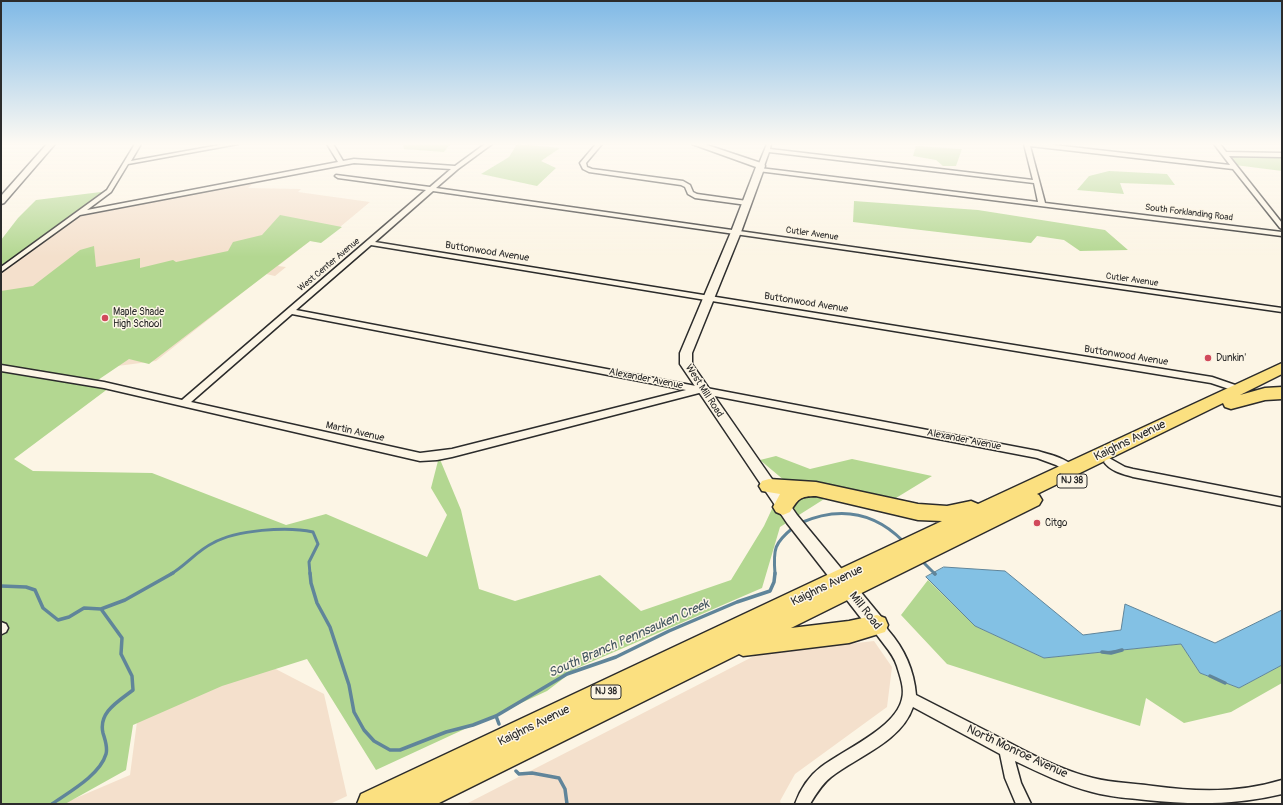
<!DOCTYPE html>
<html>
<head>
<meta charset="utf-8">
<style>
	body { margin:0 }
	#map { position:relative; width:1283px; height:805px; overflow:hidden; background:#fcf5e5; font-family:Pangolin,sans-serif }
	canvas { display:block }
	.frame { position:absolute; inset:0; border:2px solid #2b2b2b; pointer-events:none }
</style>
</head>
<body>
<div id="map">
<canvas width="1283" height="805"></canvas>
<div class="frame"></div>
</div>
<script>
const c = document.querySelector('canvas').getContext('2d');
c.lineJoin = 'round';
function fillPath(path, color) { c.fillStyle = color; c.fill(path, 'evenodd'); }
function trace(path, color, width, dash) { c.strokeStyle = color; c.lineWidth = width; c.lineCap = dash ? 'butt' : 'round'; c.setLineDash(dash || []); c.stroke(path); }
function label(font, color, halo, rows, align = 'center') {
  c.font = font + ' Pangolin,sans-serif'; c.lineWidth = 3; c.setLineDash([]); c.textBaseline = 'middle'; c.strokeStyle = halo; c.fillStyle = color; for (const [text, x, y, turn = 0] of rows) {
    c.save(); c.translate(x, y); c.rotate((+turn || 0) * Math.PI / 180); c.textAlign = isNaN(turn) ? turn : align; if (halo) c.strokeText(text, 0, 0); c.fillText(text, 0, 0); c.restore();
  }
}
const built = new Path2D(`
	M255 182 248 188 301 189 298 192 370 202 322 242 310 241 278 266 286 267 275 276 266 274 156 361 102 368 1 364V273L78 217Z
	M874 641 892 667 887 707 795 774 780 801 781 804H466L758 654Z
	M268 665 324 694 347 796 330 804H62L130 775 138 714Z`);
const green = new Path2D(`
	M403 144H450L444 152 404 149Z
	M517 144 560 148 541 161 556 168 537 186 481 174 509 157Z
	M916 146 962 149 956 166H943L936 160 913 156Z
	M1231 155 1282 156V171L1235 165Z
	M1109 171 1167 174 1175 185 1120 183 1124 194 1077 190 1089 176Z
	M109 191 1 270V240L18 218 36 200Z
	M854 201 978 210 1105 230 1128 250 1080 251 1064 240 1037 236 1031 243 853 222Z
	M280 215 342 227 321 243 310 241 149 364 129 359 95 382 109 388 14 459 33 471 152 473 286 525 326 514 427 557 447 515 431 488 439 457 461 510 479 589 515 601 600 575 641 611 731 580 764 526 785 481 760 460 776 456 810 469 852 459 932 476 896 498 840 489 780 527 762 588 577 668 547 691 376 770 307 659 222 686 133 725 126 770 65 804H1V291L33 286 80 250 94 246 96 267 140 258V268L173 260 176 262 228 251 233 242 262 235Z
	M928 580 975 626 1044 658 1181 644 1200 673 1239 688 1282 665V683L1231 712 1184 723 1146 698 1140 726 947 664 901 615Z`);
const water = new Path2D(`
	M944 567 1005 571 1083 635 1121 630 1125 604 1215 643 1282 610V665L1239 688 1200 673 1181 644 1044 658 975 626 926 577Z`);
const streamFar1 = new Path2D(`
	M800 523C839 506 873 511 903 541
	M922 561 935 574
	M171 574C186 565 198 550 213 543 236 530 287 526 313 532L318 544 309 562 310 574
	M775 574C773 549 774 543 794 527`);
const stream = new Path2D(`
	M310 573 311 583 317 603 330 627 349 685 354 712 364 730 374 741 390 750H400L446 732 473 725 496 716 567 674 616 657 669 631 737 602 770 591 774 582 775 573
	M934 573 935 574
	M1 586 26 587 35 590 43 608 58 620 69 617 84 608 101 609 125 600 173 573
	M1102 652 1111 653 1122 650
	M1210 676 1225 683
	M496 716 499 724
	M516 771 519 774 532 773 559 778 565 789 567 804
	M52 804C69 792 100 775 106 754 108 747 105 740 103 733 98 712 119 701 133 690L132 676 121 654 122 638 101 609`);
const street = new Path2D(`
	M135 144H141L131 161 225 144H238L128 164 111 192 87 210 338 162 327 144H333L343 161 354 159 455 166 485 144H492L458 169 436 188 1282 308V312L433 191 375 242 1212 377 1241 387 1242 389 1238 392 1211 383 371 245 296 310 1038 451C1050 455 1068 458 1075 469L1074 472 1070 473 1056 465 1037 458 699 393 452 457 437 460 420 461 104 388 1 371V365L104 382 182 400 426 190 338 178 335 176 336 175 430 187 451 169 354 163 80 215 1 272V267L107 190ZM292 314 686 390 452 449 420 453 191 402Z
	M596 144H602L586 163 587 167 592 169 683 181 690 185 693 192 697 194 747 201 750 203 747 205 695 198 688 194 685 187 681 185 589 172 583 169 580 163Z
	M767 144H771L770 149 1033 180 1024 144H1045L1230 165 1214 144H1220L1226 152 1282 153V157L1229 156 1282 223V229L1280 228 1233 169 1030 146 1045 203 1282 232V236L758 171 757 170 760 168 1038 202 1034 183 769 152 764 166 759 167 758 166Z
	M1109 458 1125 467 1133 469 1282 498V506L1133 477C1123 474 1110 471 1104 462L1106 459Z
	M877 620C882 621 885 625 888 630 904 648 914 670 916 695 947 711 979 727 1010 743 1036 757 1064 771 1093 778 1113 783 1133 783 1153 786 1197 792 1239 793 1282 780V794C1236 805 1193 805 1146 800 1128 798 1110 797 1092 792 1065 785 1040 773 1015 761L1021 783 1031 804H1016L1005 778 1000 754 913 707C901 742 858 756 831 777 822 784 816 794 810 804H795C800 790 809 776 821 767 843 750 896 728 902 699 905 689 900 676 897 666 892 650 878 640 871 625L873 621Z
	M1 622 6 624 8 628 6 632 2 634Z`);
const secondary = new Path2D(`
	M47 144H55L4 203 1 204V196Z
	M692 144H704L764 164 765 166 741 232 692 353V364L797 515 883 619 886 625 883 631 877 633 871 631 787 523 680 364V353L731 232 756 167Z`);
const highway = new Path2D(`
	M1282 363V374L1240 395 1265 388 1282 387V399L1265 400 1231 409 1225 407 1223 403 1037 494 1039 495 1042 500 1039 505 791 628 849 621 877 615 885 618 888 625 885 632 849 643 743 656 739 654 437 804H357L361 794 942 521 918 520 816 496C800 496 798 499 790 512L783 515 776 512 773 507 780 494 762 491 759 486 762 481 769 479 816 482 918 504 947 506 971 501 978 504Z`);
const markers = [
	[105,318,4,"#d1495b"],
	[1208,358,4,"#d1495b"],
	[1037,523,4,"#d1495b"]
];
const farStreetnames = [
	["South Forklanding Road",1189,213,7],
	["Cutler Avenue",812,234,8],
	["West Center Avenue",329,265,-40],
	["Cutler Avenue",1132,280,8]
];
const shields = [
	[1072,481,30],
	[606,692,30]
];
const shieldNames = [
	["NJ 38",1072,481],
	["NJ 38",606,692]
];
const streetNames = [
	["Buttonwood Avenue",487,252,9],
	["Buttonwood Avenue",806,303,9],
	["Buttonwood Avenue",1126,356,9],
	["Alexander Avenue",646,379,11],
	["West Mill Road",704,391,57],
	["Martin Avenue",355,432,13],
	["Alexander Avenue",964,440,11]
];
const poiNames = [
	["Maple Shade",113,312],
	["High School",113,324],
	["Dunkin'",1216,358],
	["Citgo",1045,523]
];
const nearStreetnames = [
	["Kaighns Avenue",1130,441,-26],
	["Kaighns Avenue",827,586,-26],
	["Mill Road",865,611,52],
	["Kaighns Avenue",534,726,-26],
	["North Monroe Avenue",1017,752,25]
];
const nearWaternames = [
	["South Branch Pennsauken Creek",629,639,-24]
];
fillPath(built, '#f4e0cc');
fillPath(green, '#b3d791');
fillPath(water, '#83c1e4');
trace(water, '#60859a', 1);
trace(streamFar1, '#60859a', 3);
trace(stream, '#60859a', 3.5);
trace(street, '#2b2b2b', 3);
trace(secondary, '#2b2b2b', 3);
trace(highway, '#2b2b2b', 3);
fillPath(street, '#fcf5e5');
fillPath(secondary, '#fcf5e5');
fillPath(highway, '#fbe080');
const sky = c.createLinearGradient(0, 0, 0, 257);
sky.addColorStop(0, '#7fb9e6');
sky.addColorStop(0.56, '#fefaf3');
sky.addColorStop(1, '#fefaf300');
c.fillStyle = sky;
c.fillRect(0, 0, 1283, 257);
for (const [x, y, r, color] of markers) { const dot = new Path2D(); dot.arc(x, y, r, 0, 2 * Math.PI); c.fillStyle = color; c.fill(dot); trace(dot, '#fcf5e5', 1.5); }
label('9px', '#2b2b2b', '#fcf5e5', farStreetnames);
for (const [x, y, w] of shields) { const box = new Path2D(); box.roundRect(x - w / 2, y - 7, w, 14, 3); c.fillStyle = '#fcf5e5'; c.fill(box); trace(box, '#2b2b2b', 1); }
label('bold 9px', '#2b2b2b', null, shieldNames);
label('10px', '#2b2b2b', '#fcf5e5', streetNames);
label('10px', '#2b2b2b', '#fcf5e5', poiNames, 'left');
label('12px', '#2b2b2b', '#fcf5e5', nearStreetnames);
label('italic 13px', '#455862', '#fcf5e5', nearWaternames);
</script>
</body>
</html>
